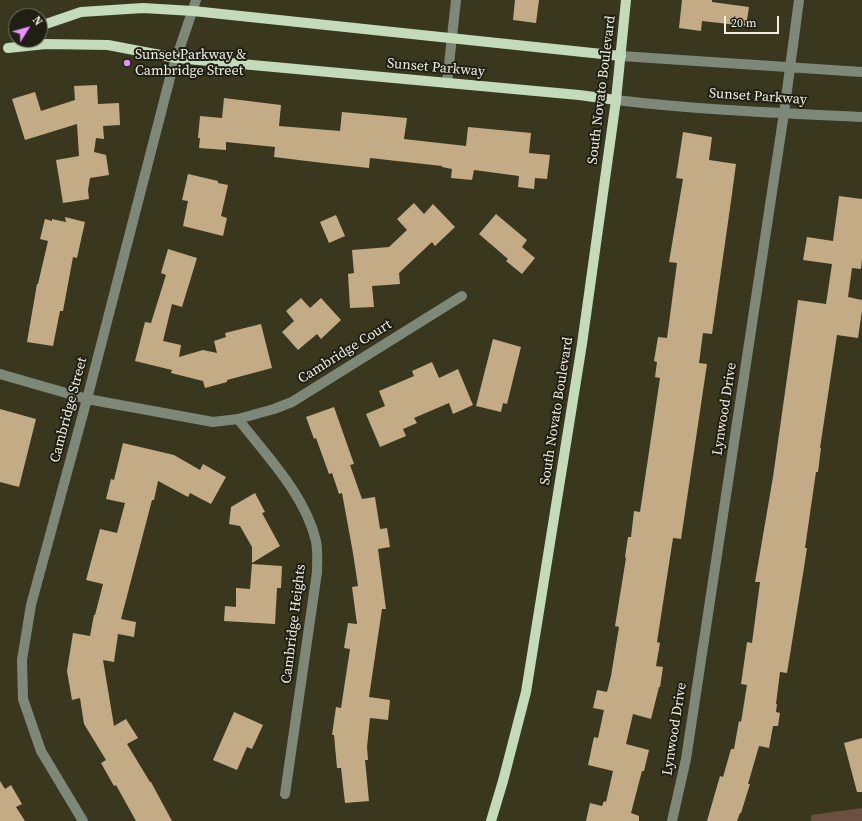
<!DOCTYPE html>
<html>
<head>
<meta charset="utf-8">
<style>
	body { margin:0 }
	#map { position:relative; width:862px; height:821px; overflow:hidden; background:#39381f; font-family:"Source Serif 4",serif }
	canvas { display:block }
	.north { position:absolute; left:8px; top:8px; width:40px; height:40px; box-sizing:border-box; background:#1f1f14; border:1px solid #727266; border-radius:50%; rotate:53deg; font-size:11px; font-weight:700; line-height:16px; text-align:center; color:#efefe0 }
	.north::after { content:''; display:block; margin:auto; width:14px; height:18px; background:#e88eff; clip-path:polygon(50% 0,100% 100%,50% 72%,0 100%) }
	.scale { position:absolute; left:724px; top:16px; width:55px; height:18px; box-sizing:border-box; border:2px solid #efefe0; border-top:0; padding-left:5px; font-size:12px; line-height:14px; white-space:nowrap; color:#efefe0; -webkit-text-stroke:3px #1f1f14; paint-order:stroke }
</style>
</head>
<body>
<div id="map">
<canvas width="862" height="821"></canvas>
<div class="north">N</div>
<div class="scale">20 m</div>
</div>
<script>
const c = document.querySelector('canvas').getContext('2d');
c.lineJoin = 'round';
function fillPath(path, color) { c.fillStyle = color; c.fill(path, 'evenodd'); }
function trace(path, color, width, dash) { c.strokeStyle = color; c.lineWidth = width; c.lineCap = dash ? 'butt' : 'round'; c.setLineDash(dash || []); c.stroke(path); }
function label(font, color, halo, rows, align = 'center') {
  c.font = font + ' "Source Serif 4",serif'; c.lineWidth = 4; c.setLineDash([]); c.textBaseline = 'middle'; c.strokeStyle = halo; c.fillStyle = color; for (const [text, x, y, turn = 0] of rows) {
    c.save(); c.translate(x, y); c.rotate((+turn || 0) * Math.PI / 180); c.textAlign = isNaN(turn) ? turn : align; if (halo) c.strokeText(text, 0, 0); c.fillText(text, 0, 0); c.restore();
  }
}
const green = new Path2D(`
	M862 808V821H811V815Z`);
const building = new Path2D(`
	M515 0H539L536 23 513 20Z
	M682 0H712V2L749 7 746 26 702 21 701 31 679 28Z
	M97 85 98 104 119 103 120 125 103 126 104 139 96 138 94 152 106 155 109 175 90 178 88 190 89 199 63 203 56 160 79 156 77 124 25 140 12 99 35 92 41 111 75 100 74 86Z
	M224 98 281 105 279 126 340 131 342 112 407 118 404 139 466 146 468 127 531 133 529 153 550 155 547 179 535 178 534 189 518 187 519 176 474 170 472 180 451 178 452 169 442 167V166L370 158 369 168 323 163 274 157 275 147 226 142V150L199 148 200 138H198L200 116 222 118Z
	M683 132 712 137 709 160 736 164 732 194 712 334 703 333 699 363 707 364 681 539 673 538 657 642 660 643 656 666 663 667 660 687H659L651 719 633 714 626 744 649 750 644 771H642L631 813 639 816V821H586L590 803 602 806 604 801 606 802 613 771 588 765 594 737 598 738 604 710 593 708 597 690 607 692 611 676 619 627 615 626 626 558 625 557 628 537H631L634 511 640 512 660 378 655 377 657 362 654 361 658 337 667 338 677 263 669 262 683 179 676 178Z
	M188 174 218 181V183L228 185 221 216 227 218 223 236 183 226 188 201 182 200Z
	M839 196 862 199V259L861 269 852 268 848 297 862 300V311L858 338 837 335 820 448H821L818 472H816L805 548H807L803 574 787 673 780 672 776 704H777L776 712 780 713 778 726H773L769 748 759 746 748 784H750L741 813H740L737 821H707L720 776 723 777 731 749H734L739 721 741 722 747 685 741 684 747 642 752 643 760 582H755L773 477 798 300 826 304 832 264 803 260 807 237 833 241Z
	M414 203 424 214 433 204 455 227 435 246 432 242 399 273 400 284 372 286 374 307 350 308 348 274 354 273 352 250 389 247 407 230 397 219Z
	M496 214 527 240 522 247 535 258 522 274 506 261 508 259 479 234Z
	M336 215 345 236 329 243 320 222Z
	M65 217 85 222 77 258 73 257 63 311H60L53 346 27 342 37 284H38L48 241 40 239 45 219 52 221V219L66 222Z
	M168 249 197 258 182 307 172 304 163 341 181 345 179 357 203 350 217 353 214 341 226 337 225 333 261 324 272 368 227 380V382L205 388 203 381 171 373 172 370 135 361 145 322 151 323 166 275 161 273Z
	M301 298 310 308 321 298 341 320 321 339 317 334 298 350 282 332 294 321 286 311Z
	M493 339 521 347 507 404 503 403 501 412 476 406Z
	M432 362 439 378 458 369 473 405 453 414 449 403 414 418 417 423 403 429 406 436 380 447 366 414 385 406 379 391 414 376 412 371Z
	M334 407 354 464 350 465 362 499 375 497 380 529 387 528 390 547 378 549 386 609H382L369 697 390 700 388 720 370 718 367 747 368 760H365L369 801 345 803 341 768H337L334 735H332L336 707 341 708 350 649 344 648 348 623 357 624 352 587 358 586 353 553 342 493 339 494 332 473 329 474 316 438 314 439 306 417Z
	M0 409 36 419 19 487 0 482Z
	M123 443 174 455 200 470 203 464 226 477 211 504 190 493 188 497 158 481 154 500H152L121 619 136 622 134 637 118 634 114 662 103 660 114 726 126 719 138 738 127 744 150 782H151L172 821H136L116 785 114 786 101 763 106 760 84 724 80 698 72 700 67 671 73 633 90 636 94 615H95L103 584 86 580 100 529 117 533 125 503 106 499 111 479 114 480Z
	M255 493 265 512 262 513 280 546 252 563V547L240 526 229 524 231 507Z
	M252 564 282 566 281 588H277L275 624 224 621 225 606 236 607V588L250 589Z
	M234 712 263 725 252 749 247 747 237 770 213 760Z
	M862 738V792H857L844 743Z
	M0 781 5 789 11 785 22 804 16 807 25 821H0Z`);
const minor = new Path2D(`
	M621 56 862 72
	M447 83 456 0
	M616 100C698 110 780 113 862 117
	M0 374 87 399 213 422 238 419 274 409 292 402 462 296
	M238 419C267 456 305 495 316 541 318 551 317 562 317 572L285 794
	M83 821 41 751 23 699 22 660 31 605 87 399 171 74 196 0
	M672 821 686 759 784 113 799 0`);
const major = new Path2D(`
	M40 26 81 12 143 8 193 11 621 56
	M8 48 46 44 108 45 176 58 579 95 616 100
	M491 821 503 781 526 692 582 344 616 100 626 0`);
const markers = [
	[127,63,4,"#e88eff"]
];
const poiNames = [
	["Sunset Parkway &",135,55],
	["Cambridge Street",135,71]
];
const streetNames = [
	["Sunset Parkway",436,68,5],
	["South Novato Boulevard",602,90,-83],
	["Sunset Parkway",758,97,4],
	["Cambridge Court",345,352,-32],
	["Lynwood Drive",725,409,-81],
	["Cambridge Street",69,410,-75],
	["South Novato Boulevard",557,411,-81],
	["Cambridge Heights",294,624,-83],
	["Lynwood Drive",675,729,-81]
];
fillPath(green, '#6c4f40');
fillPath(building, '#c3ab86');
trace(minor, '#7d8879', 10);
trace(major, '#c3dabb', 10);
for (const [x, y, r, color] of markers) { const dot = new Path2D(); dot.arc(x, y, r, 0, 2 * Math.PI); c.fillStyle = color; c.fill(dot); trace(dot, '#1f1f14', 1.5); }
label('14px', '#efefe0', '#1f1f14', poiNames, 'left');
label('14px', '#efefe0', '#1f1f14', streetNames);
</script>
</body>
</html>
